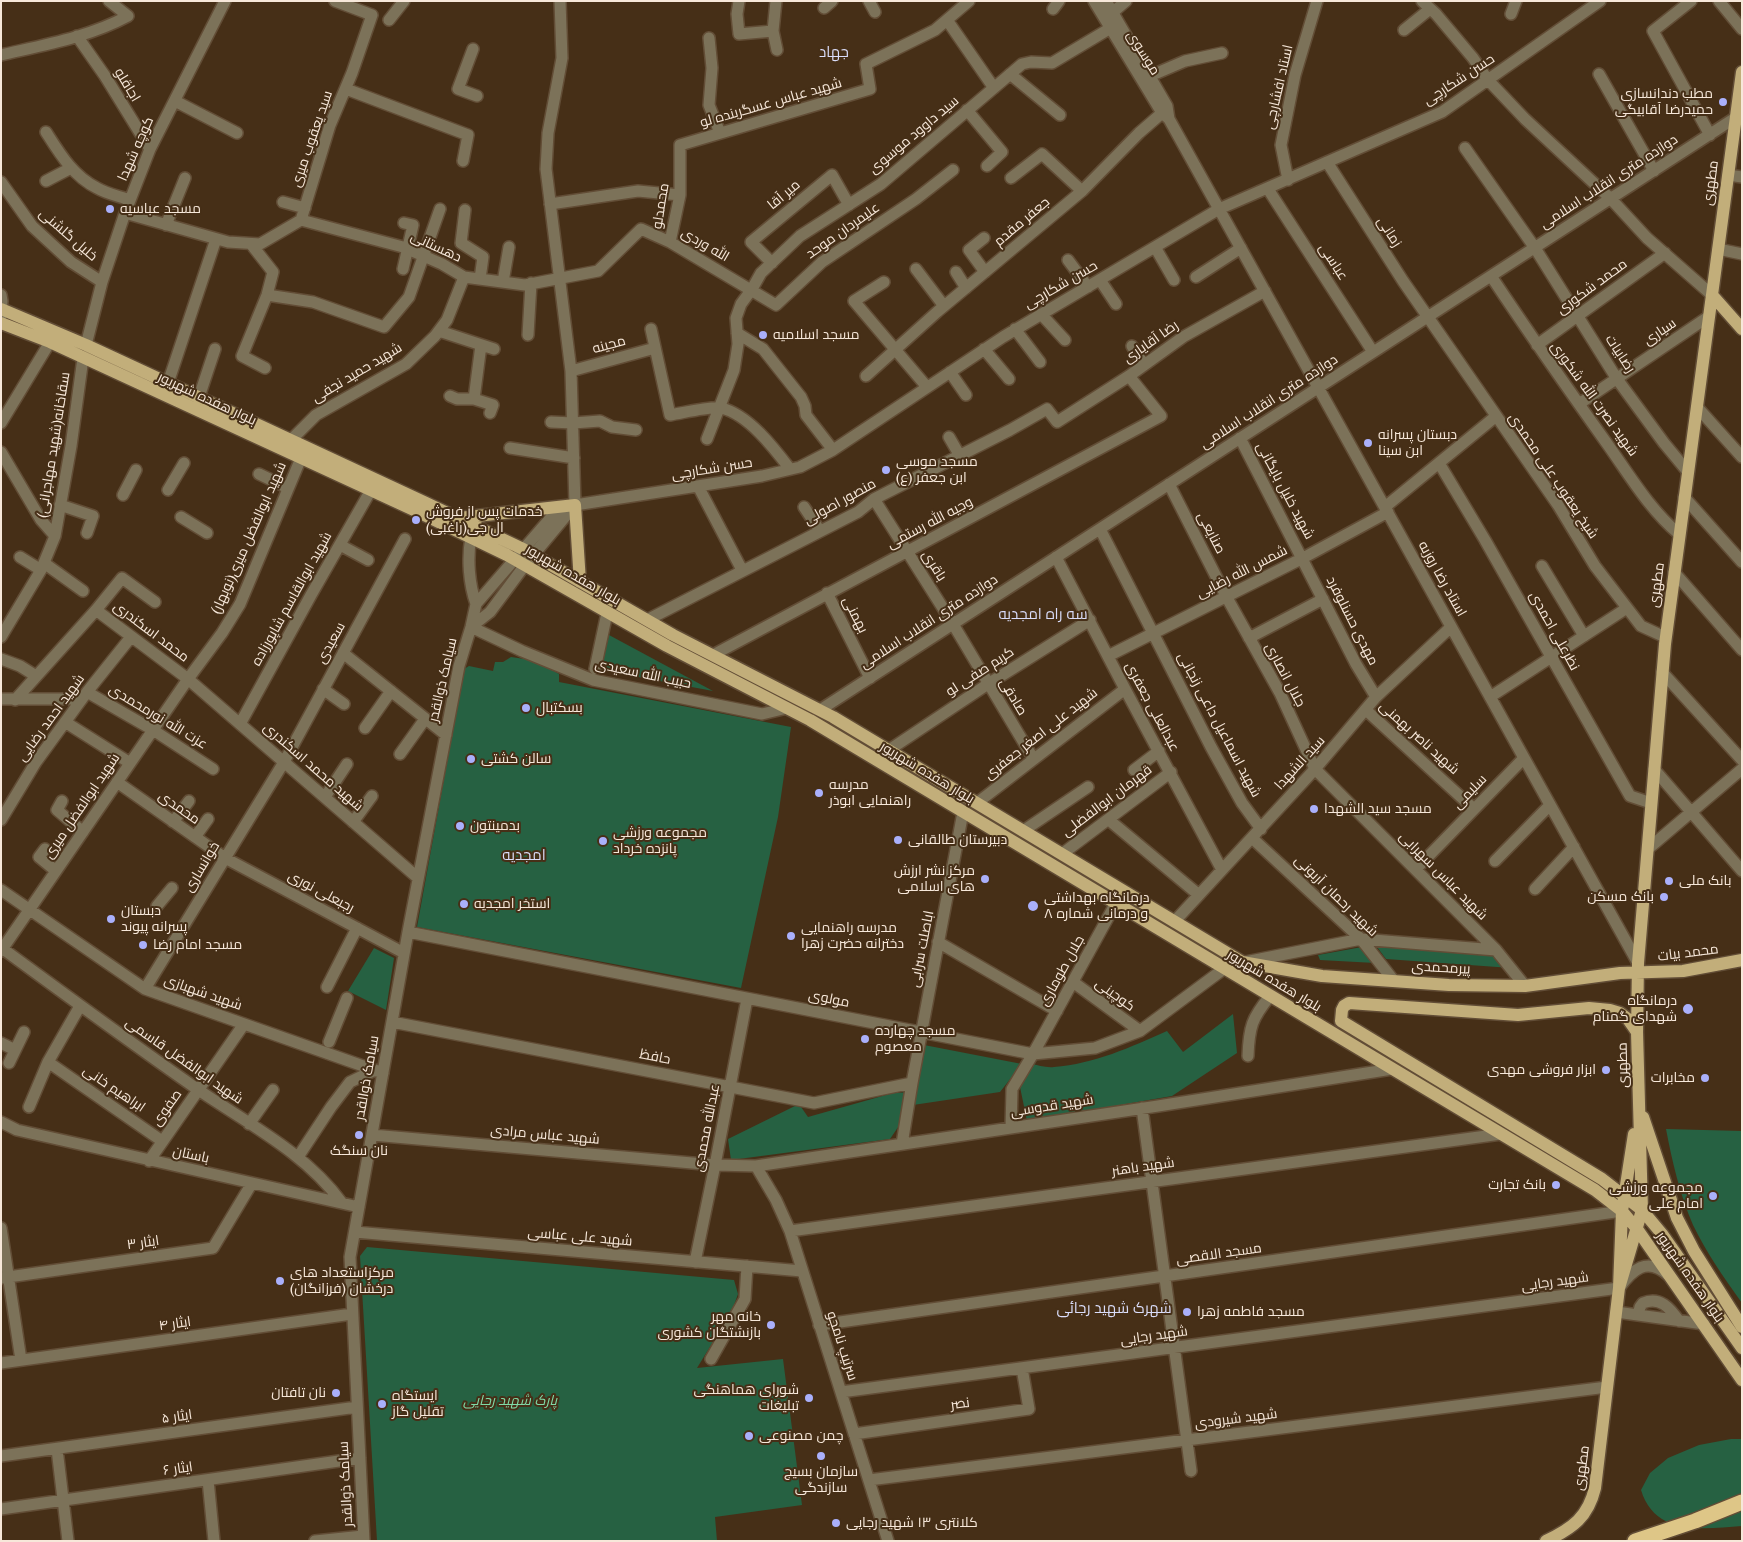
<!DOCTYPE html>
<html>
<head>
<meta charset="utf-8">
<style>
	body { margin:0 }
	#map { position:relative; width:1743px; height:1542px; overflow:hidden; background:#462f17; font-family:Lora,serif }
	canvas { display:block }
	.frame { position:absolute; inset:0; border:2px solid #f7e8da; pointer-events:none }
</style>
</head>
<body>
<div id="map">
<canvas width="1743" height="1542"></canvas>
<div class="frame"></div>
</div>
<script>
const c = document.querySelector('canvas').getContext('2d');
c.lineJoin = 'round';
function fillPath(path, color) { c.fillStyle = color; c.fill(path, 'evenodd'); }
function trace(path, color, width, dash) { c.strokeStyle = color; c.lineWidth = width; c.lineCap = dash ? 'butt' : 'round'; c.setLineDash(dash || []); c.stroke(path); }
function label(font, color, halo, rows, align = 'center') {
  c.font = font + ' Lora,Cairo,serif'; c.lineWidth = 4; c.setLineDash([]); c.textBaseline = 'middle'; c.strokeStyle = halo; c.fillStyle = color; for (const [text, x, y, turn = 0] of rows) {
    c.save(); c.translate(x, y); c.rotate((+turn || 0) * Math.PI / 180); c.textAlign = isNaN(turn) ? turn : align; if (halo) c.strokeText(text, 0, 0); c.fillText(text, 0, 0); c.restore();
  }
}
const green = new Path2D(`
	M609 635 713 691 601 670Z
	M511 657 545 662 552 670 559 674V682L791 727 778 817 741 988 417 927 464 669 469 666 493 671 495 662H503Z
	M1362 947 1375 963 1320 960 1318 955Z
	M1377 947H1396L1498 954 1511 968 1386 959Z
	M374 948 394 958 386 1010 348 991Z
	M1233 1014 1237 1053 1172 1096 1027 1121 1020 1087 1031 1064C1038 1065 1046 1068 1054 1067 1094 1064 1131 1047 1167 1031L1183 1052Z
	M924 1045 1022 1064 1000 1092 913 1105 890 1139 731 1160 728 1139 799 1104 808 1117 893 1093 915 1092Z
	M1666 1129 1742 1131V1303C1724 1278 1706 1252 1693 1225 1680 1195 1672 1161 1666 1129Z
	M367 1247 734 1280 738 1294 732 1311 697 1368 783 1359 802 1505 715 1517 717 1541H377L360 1256Z
	M1731 1439H1742V1526C1702 1529 1655 1536 1641 1490L1650 1473 1668 1458 1699 1445Z`);
const minor = new Path2D(`
	M560 1 562 58 548 133 546 169 571 371 575 505
	M739 1 737 14 739 34 773 31
	M776 1 773 31 777 50
	M869 1 875 12
	M1094 1 1162 113 1168 118
	M1106 1 1167 106 1169 119 1638 963
	M1422 1 1436 14 1473 58 1488 80 1525 119 1611 199 1647 238 1712 295
	M1691 1 1653 31 1710 135
	M1719 1 1742 29
	M824 8 832 1
	M1053 9 1059 1
	M1112 13 1126 1
	M1511 14 1516 1
	M389 20 404 1
	M947 20 994 88
	M1404 30 1430 9
	M77 36 105 76 150 149
	M709 38 712 68 709 105 720 133
	M473 49 458 89 477 96
	M1 55C44 45 89 37 128 16L109 1
	M1010 74 1060 115
	M1599 74 1654 171
	M1150 76 1185 61 1222 53
	M346 89 468 135 463 161
	M175 101 237 133
	M967 110 1002 152 987 166
	M46 132C60 154 73 176 97 188 107 194 119 196 130 200
	M1465 148 1535 248 1617 379 1664 443 1688 472
	M1327 162 1403 281 1558 505 1595 566 1641 626 1665 637
	M1728 175 1742 177
	M1011 178 1042 154 1082 191
	M1288 180 1281 145 1295 75 1317 1
	M46 181 71 168
	M1 182 32 226 71 262 102 282
	M1268 189 1373 352
	M283 202 305 208
	M550 204 638 191 680 195
	M465 210 461 243 483 257 480 279
	M125 213 228 242 260 244 301 220 330 125 352 73 372 15 335 1
	M301 220 403 247 442 264 464 277 525 285 598 271 641 229 670 242 776 305 822 262 916 199 953 170
	M166 225 185 178
	M984 238 969 250 985 272
	M670 242 680 195V145L870 89 866 64 935 30 969 1
	M251 244 273 272 267 295 242 356 265 368
	M1155 247 1174 280
	M1718 249 1742 254
	M1068 260 1088 287
	M772 263 751 242 832 175 849 205
	M403 269 413 225 404 223
	M916 269 944 306
	M956 272 966 288
	M1491 276C1529 333 1568 389 1608 445 1630 476 1650 510 1679 534
	M1196 277 1241 248
	M1100 280 1116 304
	M503 282 509 247
	M884 282 854 301 927 387
	M1 295 2 301 1 316
	M267 295 313 302 384 327 409 297 440 209
	M1041 314 1065 340
	M651 329 670 415C683 413 710 406 721 408 748 414 774 448 790 469
	M1015 329 1040 362
	M439 331 494 349
	M737 333 763 349 801 397 805 406 806 415 833 450
	M528 335 531 283
	M86 345 102 282 125 213 150 149 225 1
	M1537 345 1665 253
	M1132 346 1144 365
	M984 349 1009 379
	M571 371 655 348
	M950 372 966 395
	M866 376 937 312 1082 191 1139 133 1162 113
	M168 383 216 239
	M450 396 457 399H474L493 405 490 413
	M199 397 215 349
	M474 399 481 345
	M1579 404 1708 317
	M1697 407 1742 457
	M551 422 573 423 600 421 612 427 636 430
	M1 423 50 342
	M949 437 960 456
	M1240 438 1356 664 1376 697
	M707 439 734 370 738 344 736 318 741 304 752 289 761 273 800 236 881 184 1022 64 1031 62 1052 63 1109 29
	M291 440 316 415 406 364 435 336 447 320 464 277
	M510 448 574 458
	M1 452 41 520 55 536
	M1439 463 1485 540 1630 796 1651 803
	M259 474 288 488
	M1169 484 1226 596 1280 693 1315 769 1496 950 1525 986
	M698 486 742 570
	M168 490 184 463
	M123 495 136 470
	M1684 497 1742 562
	M874 499 953 624 1033 758
	M60 505 93 516 87 533
	M804 507 820 531
	M1385 507 1495 417
	M181 517 207 533
	M1100 529 1211 747 1242 803 1261 829
	M471 537C467 558 469 584 476 604
	M340 545 368 560
	M20 557 41 570
	M1056 557 1125 689 1222 870
	M44 563 83 591
	M1542 566 1584 636
	M1674 572 1742 650
	M827 593 870 678
	M96 610 122 578 155 602
	M647 620 858 512 874 499 1010 430 1047 409 1057 422 1129 376 1183 337 1265 291
	M471 627 490 612 525 565 575 505 762 476 800 467 833 450 1003 337 1219 209 1442 112 1600 1
	M471 627 522 651 593 680 762 714 787 708
	M1 637 41 570 55 536 71 446 83 358
	M1249 638 1323 599
	M343 653 446 735
	M713 655 1161 416 1129 376
	M1108 656 1303 558 1388 512
	M1 659 20 666 36 676
	M595 669 607 613
	M1662 672 1742 760
	M323 689 344 704
	M87 692 153 730 213 769
	M1490 697 1627 608
	M1 699H82
	M15 700 96 610 188 679 418 878
	M820 710 1735 118
	M1366 710 1474 809
	M65 722 130 763
	M240 724 311 595 371 490
	M365 728 391 691
	M889 750 988 684 1090 620
	M400 754 425 719
	M1654 769 1742 871
	M1134 770 1159 751
	M117 782 225 858 404 953
	M325 797 347 764
	M62 801 57 810 83 832
	M977 803 1125 689
	M1 820 36 762 87 692 131 637
	M1109 820 1199 895
	M173 822 189 801
	M353 822 372 796
	M1023 831 1088 787
	M195 837 208 819
	M1252 838 1361 939 1394 981
	M1649 848 1742 769
	M45 849 39 857 56 871
	M1062 854 1171 772
	M1495 861 1550 805
	M1416 869 1524 758
	M1535 889 1574 847
	M1 890 145 989 383 1073
	M157 906 172 888
	M1174 922 1315 769 1376 697 1451 627
	M408 932 1033 1054 1095 1048 1140 1031 1225 968
	M938 942 1057 1011
	M3 949C67 996 131 1043 197 1089 247 1123 306 1153 342 1203
	M1 951 188 679 222 633 240 604 301 458
	M1245 962 1361 939 1496 950
	M1073 982 1140 1031
	M327 987 357 928
	M145 989 284 762 405 539
	M392 1022 814 1103 912 1083
	M329 1042 347 998
	M1 1043 15 1050
	M1248 1056C1249 1027 1252 1018 1270 996
	M48 1062 162 1141
	M9 1063 24 1032
	M29 1107 48 1062 80 1006
	M1142 1108 1191 1471
	M1 1122 17 1130 359 1207
	M249 1124 273 1090
	M1011 1128 1012 1089 1033 1054 1116 903
	M372 1135 715 1165 756 1166 1158 1106 1392 1069
	M902 1144 912 1083 963 812
	M298 1157 331 1107 350 1082 375 1070
	M149 1161 244 1024
	M756 1166 776 1200 790 1231 888 1541
	M1 1228 21 1360
	M790 1231 1501 1134
	M355 1232 802 1271
	M695 1262 715 1165 747 999
	M1 1278 213 1248 252 1183
	M1616 1312 1704 1324
	M1638 1315 1640 1307 1643 1303C1660 1296 1670 1308 1679 1321
	M819 1325 1622 1211
	M711 1359 745 1299 747 1266
	M1 1363 352 1314
	M841 1392 1619 1288C1632 1270 1647 1256 1668 1275
	M854 1434 1029 1409 1022 1368
	M57 1449 68 1541
	M1 1456 357 1407
	M208 1480 214 1541
	M869 1480 1607 1387
	M1 1509 360 1458
	M315 1541 363 1536
	M364 1541 350 1257 408 932 459 666 471 627 476 604 560 507`);
const major = new Path2D(`
	M1712 295 1742 329
	M1 309 86 345 168 383 426 503 523 549 673 635 833 717 1242 962 1322 976 1449 985 1525 986 1620 973 1683 971 1742 960
	M1 323 50 342 414 510 507 555 667 646 810 720 1595 1190 1622 1211 1637 1229 1742 1380
	M459 518 575 505 580 582
	M1637 1032 1628 1019 1620 1013 1610 1010 1589 1008 1518 1015 1349 1003 1344 1006 1342 1010 1341 1021 1602 1179 1642 1210 1662 1234 1742 1348
	M1643 1117 1677 1218 1694 1251 1742 1327
	M1619 1288 1642 1210 1637 1032 1638 963 1665 644 1742 72
	M1546 1541C1573 1528 1588 1517 1595 1488L1619 1288 1622 1211 1634 1134`);
const highway = new Path2D(`
	M1635 1541 1695 1521 1742 1502`);
const markers = [
	[1723,102,5,"#aab0fb"],
	[110,209,5,"#aab0fb"],
	[763,335,5,"#aab0fb"],
	[1368,443,5,"#aab0fb"],
	[886,470,5,"#aab0fb"],
	[416,520,5,"#aab0fb"],
	[526,708,5,"#aab0fb"],
	[471,759,5,"#aab0fb"],
	[819,793,5,"#aab0fb"],
	[1314,809,5,"#aab0fb"],
	[460,826,5,"#aab0fb"],
	[898,840,5,"#aab0fb"],
	[603,841,5,"#aab0fb"],
	[985,879,5,"#aab0fb"],
	[1669,881,5,"#aab0fb"],
	[1664,897,5,"#aab0fb"],
	[464,904,5,"#aab0fb"],
	[1033,906,6,"#aab0fb"],
	[111,919,5,"#aab0fb"],
	[791,936,5,"#aab0fb"],
	[143,945,5,"#aab0fb"],
	[1688,1009,6,"#aab0fb"],
	[865,1039,5,"#aab0fb"],
	[1606,1070,5,"#aab0fb"],
	[1705,1078,5,"#aab0fb"],
	[359,1135,5,"#aab0fb"],
	[1556,1185,5,"#aab0fb"],
	[1713,1196,5,"#aab0fb"],
	[280,1281,5,"#aab0fb"],
	[1187,1312,5,"#aab0fb"],
	[771,1325,5,"#aab0fb"],
	[336,1393,5,"#aab0fb"],
	[809,1398,5,"#aab0fb"],
	[382,1404,5,"#aab0fb"],
	[749,1436,5,"#aab0fb"],
	[821,1456,5,"#aab0fb"],
	[836,1523,5,"#aab0fb"]
];
const streetNames = [
	["موسوی",1143,53,58],
	["حسن شکارچی",1459,80,-33],
	["اجاقلو",127,85,59],
	["استاد افشارچی",1279,87,-77],
	["شهید عباس عسگربنده لو",771,103,-16],
	["سید داوود موسوی",914,135,-40],
	["سید یعقوب میری",312,139,-71],
	["کوچه شهدا",136,149,-66],
	["دوازده متری انقلاب اسلامی",1609,182,-33],
	["مطهری",1711,183,-82],
	["میر آقا",784,195,-40],
	["محمدلو",661,206,-81],
	["جعفر مقدم",1022,222,-40],
	["علیمردان موحد",843,231,-35],
	["زمانی",1389,232,57],
	["خلیل گلشنی",68,235,41],
	["الله وردی",705,245,30],
	["دهستانی",436,247,25],
	["عباسی",1333,262,57],
	["حسن شکارچی",1061,285,-30],
	["محمد شکوری",1592,287,-36],
	["سیاری",1660,332,-34],
	["رضا آقایاری",1151,342,-35],
	["مجینه",609,345,-15],
	["رضابیات",1620,354,57],
	["شهید حمید نجفی",357,373,-31],
	["بلوار هفده شهریور",207,399,25],
	["شهید نصرت الله شکوری",1594,399,54],
	["دوازده متری انقلاب اسلامی",1269,402,-33],
	["سقاخانه(شهید مهاجرانی)",54,445,-81],
	["حسن شکارچی",712,469,-9],
	["شیخ یعقوب علی محمدی",1553,476,56],
	["شهید خلیل بایگانی",1285,491,62],
	["منصور اصولی",840,502,-29],
	["وجیه الله رستمی",930,523,-28],
	["صنایعی",1211,533,63],
	["شهید ابوالفضل میری(نوبهار)",249,538,-66],
	["باقری",934,566,58],
	["شمس الله رضایی",1242,572,-27],
	["بلوار هفده شهریور",573,575,30],
	["استاد رضا روزبه",1442,579,61],
	["مطهری",1657,585,-82],
	["شهید ابوالقاسم شاپورزاده",292,599,-61],
	["بهمنی",855,615,63],
	["مهدی حسنلوفرد",1352,621,63],
	["دوازده متری انقلاب اسلامی",929,622,-33],
	["نظرعلی احمدی",1554,631,61],
	["محمد اسکندری",151,632,37],
	["سعیدی",331,643,-61],
	["کریم صفی لو",980,672,-33],
	["حبیب الله سعیدی",643,674,12],
	["جلال انصاری",1285,675,62],
	["سیامک ذوالقدر",443,680,-77],
	["صادقی",1013,697,59],
	["عبدالعلی جعفری",1152,707,62],
	["عزت الله نورمحمدی",158,717,31],
	["شهید احمد رضایی",51,718,-54],
	["شهید اسماعیل داعی زنجانی",1219,725,62],
	["شهید علی اصغر جعفری",1041,734,-38],
	["شهید ناصر بهمنی",1419,738,42],
	["سید الشهدا",1300,763,-48],
	["شهید محمد اسکندری",313,767,41],
	["بلوار هفده شهریور",927,773,31],
	["سلیمی",1470,792,-46],
	["قهرمان ابوالفضلی",1107,801,-37],
	["شهید ابوالفضل میری",82,806,-56],
	["محمدی",179,808,35],
	["خوانساری",202,867,-59],
	["شهید عباس سهرابی",1443,876,45],
	["رجبعلی نوری",321,892,28],
	["شهید رحمان آربونی",1336,896,44],
	["اباصلت سرابی",922,949,-79],
	["محمد بیات",1688,953,-7],
	["پیرمحمدی",1441,968,3],
	["جلال طوماری",1062,971,-61],
	["بلوار هفده شهریور",1274,981,31],
	["شهید شهبازی",203,993,19],
	["کوچینی",1115,995,36],
	["مولوی",829,999,11],
	["حافظ",655,1057,11],
	["شهید ابوالفضل قاسمی",184,1061,35],
	["مطهری",1623,1065,-91],
	["سیامک ذوالقدر",367,1078,-80],
	["ابراهیم خانی",114,1089,34],
	["شهید قدوسی",1052,1106,-9],
	["صفوی",167,1108,-55],
	["عبدالله محمدی",707,1128,-79],
	["شهید عباس مرادی",545,1135,5],
	["باستان",191,1155,12],
	["شهید باهنر",1143,1167,-8],
	["شهید علی عباسی",580,1237,5],
	["ایثار ۳",143,1243,-8],
	["مسجد الاقصی",1219,1254,-8],
	["بلوار هفده شهریور",1690,1277,55],
	["شهید رجایی",1555,1282,-8],
	["ایثار ۴",175,1324,-8],
	["شهید رجایی",1154,1336,-8],
	["سرتیپ نامجو",842,1346,72],
	["نصر",960,1404,-8],
	["ایثار ۵",177,1417,-8],
	["شهید شیرودی",1236,1419,-7],
	["مطهری",1582,1468,-82],
	["ایثار ۶",178,1469,-8],
	["سیامک ذوالقدر",346,1484,-93]
];
const poiNames = [
	["مطب دندانسازی",1713,94,"right"],
	["حمیدرضا آقابیگی",1713,110,"right"],
	["مسجد عباسیه",120,209],
	["مسجد اسلامیه",773,335],
	["دبستان پسرانه",1378,435],
	["ابن سینا",1378,451],
	["مسجد موسی",896,462],
	["ابن جعفر (ع)",896,478],
	["خدمات پس از فروش",426,512],
	["ال جی(راغبی)",426,528],
	["بسکتبال",536,708],
	["سالن کشتی",481,759],
	["مدرسه",829,785],
	["راهنمایی ابوذر",829,801],
	["مسجد سید الشهدا",1324,809],
	["بدمینتون",470,826],
	["مجموعه ورزشی",613,833],
	["پانزده خرداد",613,849],
	["دبیرستان طالقانی",908,840],
	["مرکز نشر ارزش",975,871,"right"],
	["های اسلامی",975,887,"right"],
	["بانک ملی",1679,881],
	["بانک مسکن",1654,897,"right"],
	["درمانگاه بهداشتی",1044,898],
	["و درمانی شماره ۸",1044,914],
	["استخر امجدیه",474,904],
	["دبستان",121,911],
	["پسرانه پیوند",121,927],
	["مدرسه راهنمایی",801,928],
	["دخترانه حضرت زهرا",801,944],
	["مسجد امام رضا",153,945],
	["درمانگاه",1677,1001,"right"],
	["شهدای گمنام",1677,1017,"right"],
	["مسجد چهارده",875,1031],
	["معصوم",875,1047],
	["ابزار فروشی مهدی",1596,1070,"right"],
	["مخابرات",1695,1078,"right"],
	["نان سنگک",359,1151,"center"],
	["بانک تجارت",1546,1185,"right"],
	["مجموعه ورزشی",1703,1188,"right"],
	["امام علی",1703,1204,"right"],
	["مرکزاستعداد های",290,1273],
	["درخشان (فرزانگان)",290,1289],
	["مسجد فاطمه زهرا",1197,1312],
	["خانه مهر",761,1317,"right"],
	["بازنشتگان کشوری",761,1333,"right"],
	["شورای هماهنگی",799,1390,"right"],
	["تبلیغات",799,1406,"right"],
	["نان تافتان",326,1393,"right"],
	["ایستگاه",392,1396],
	["تقلیل گاز",392,1412],
	["چمن مصنوعی",759,1436],
	["سازمان بسیج",821,1472,"center"],
	["سازندگی",821,1488,"center"],
	["کلانتری ۱۳ شهید رجایی",846,1523]
];
const parkNames = [
	["پارک شهید رجایی",510,1401]
];
const neighbourhoodNames = [
	["جهاد",834,53],
	["سه راه امجدیه",1043,615],
	["امجدیه",524,856],
	["شهرک شهید رجائی",1114,1309]
];
fillPath(green, '#266142');
trace(minor, '#624d36', 14);
trace(major, '#624d36', 15);
trace(highway, '#624d36', 18);
trace(minor, '#7c7259', 11);
trace(major, '#c2ae7a', 12);
trace(highway, '#dec687', 15);
for (const [x, y, r, color] of markers) { const dot = new Path2D(); dot.arc(x, y, r, 0, 2 * Math.PI); c.fillStyle = color; c.fill(dot); trace(dot, '#462f17', 2); }
label('14px', '#f7e8da', '#462f17', streetNames);
label('14px', '#f7e8da', '#462f17', poiNames, 'left');
label('italic 14px', '#80dba8', '#462f17', parkNames);
label('15px', '#daddfa', '#462f17', neighbourhoodNames);
</script>
</body>
</html>
